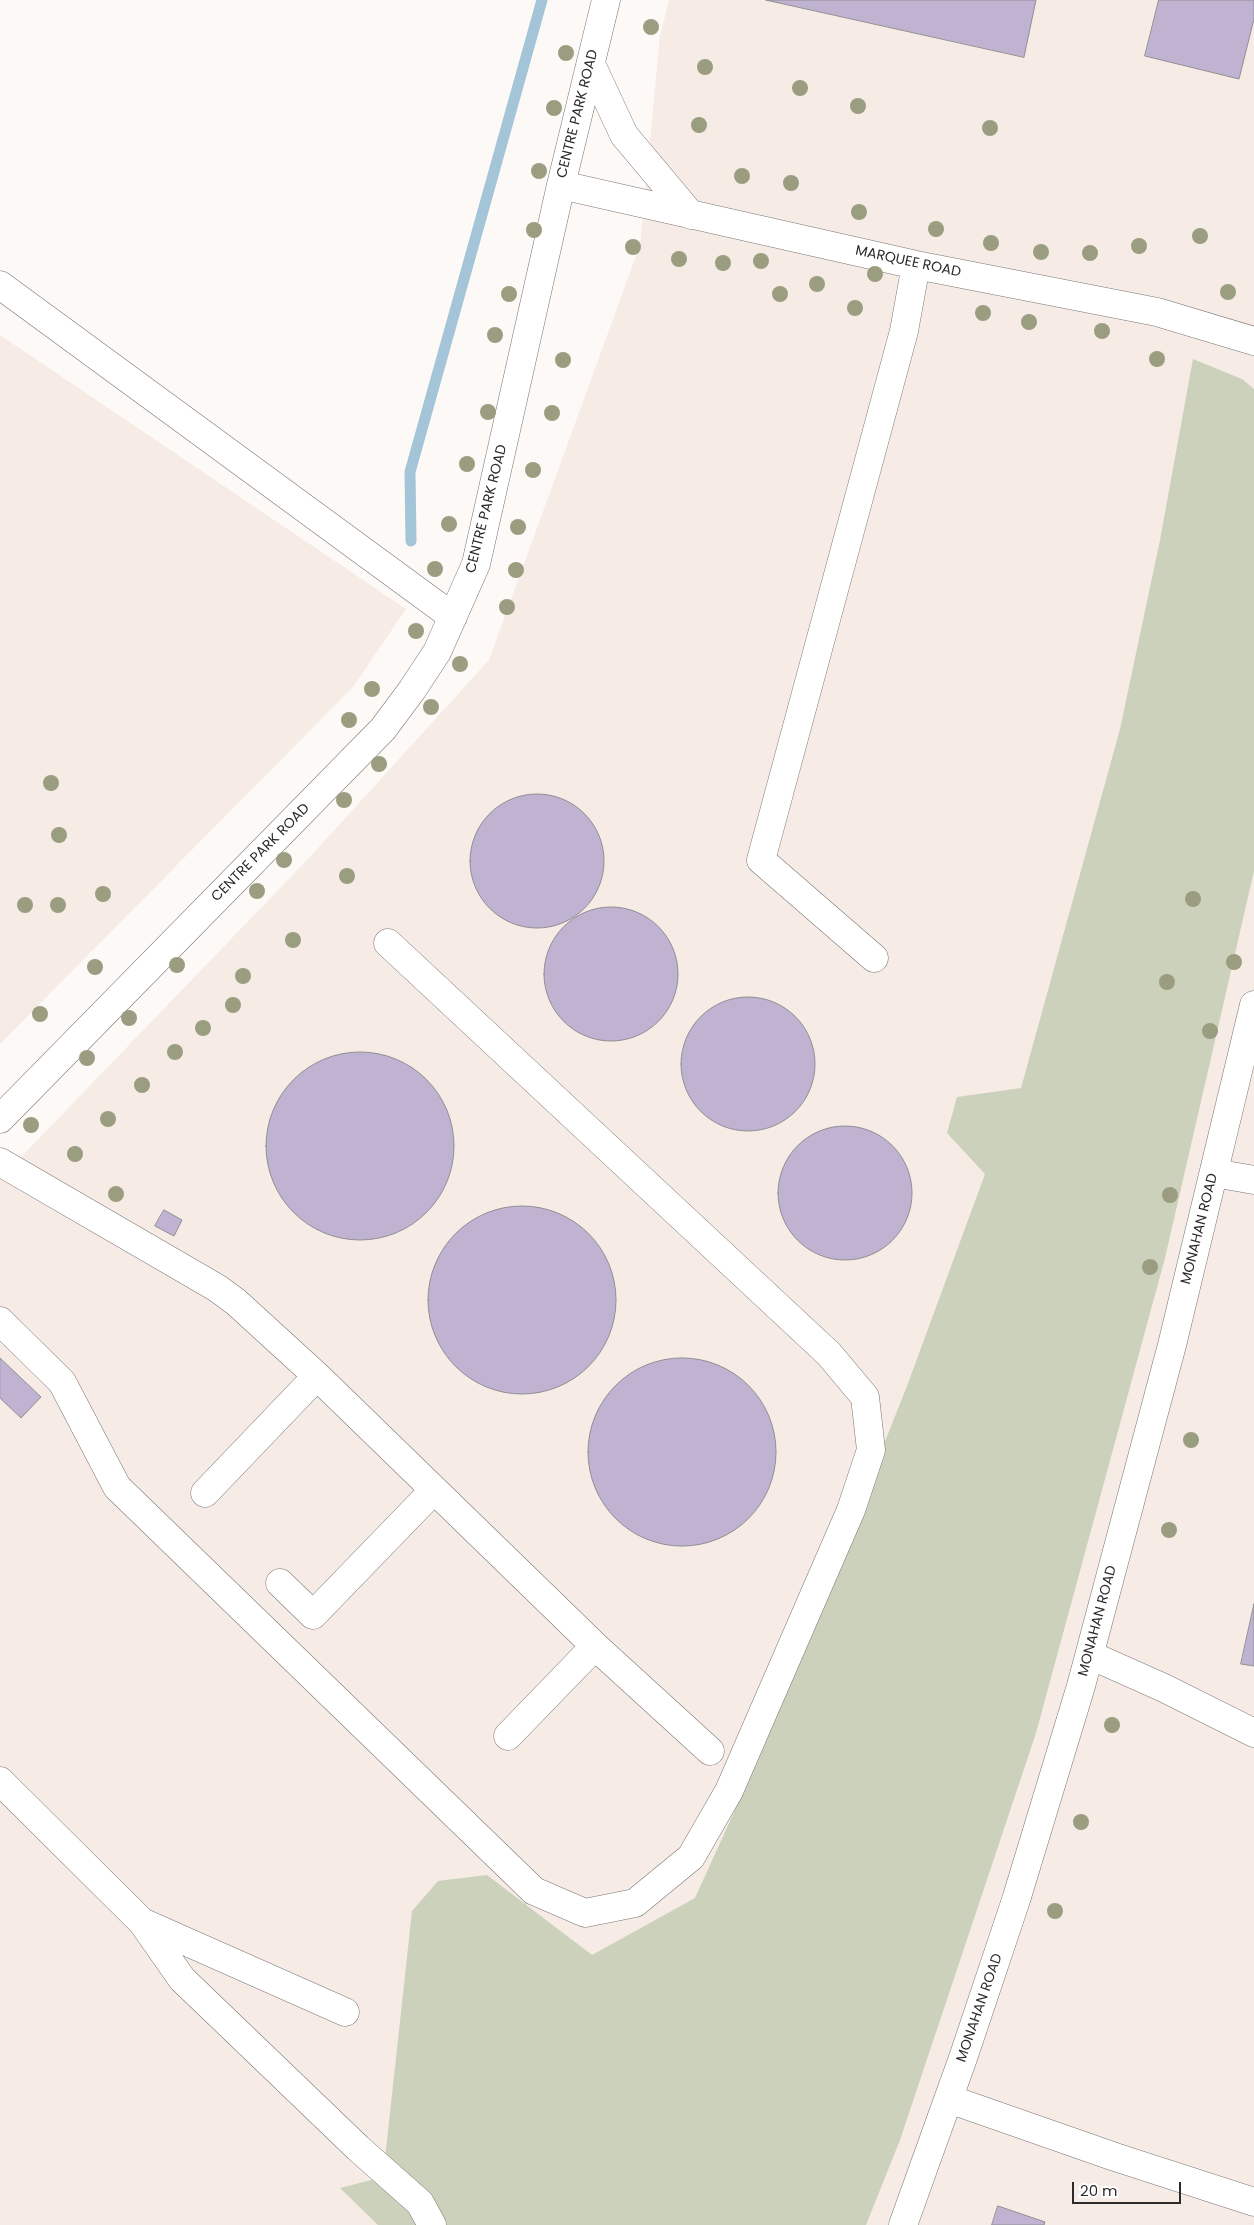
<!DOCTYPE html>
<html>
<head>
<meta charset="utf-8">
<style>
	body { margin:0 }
	#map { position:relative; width:1254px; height:2225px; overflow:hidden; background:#fcf9f7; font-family:Poppins,sans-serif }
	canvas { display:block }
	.scale { position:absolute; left:1072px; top:2182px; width:109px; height:22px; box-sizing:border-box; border:2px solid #2c2a2a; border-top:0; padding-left:6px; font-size:15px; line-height:18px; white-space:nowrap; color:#2c2a2a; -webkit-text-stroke:4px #fff; paint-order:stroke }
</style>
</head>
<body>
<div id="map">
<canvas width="1254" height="2225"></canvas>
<div class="scale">20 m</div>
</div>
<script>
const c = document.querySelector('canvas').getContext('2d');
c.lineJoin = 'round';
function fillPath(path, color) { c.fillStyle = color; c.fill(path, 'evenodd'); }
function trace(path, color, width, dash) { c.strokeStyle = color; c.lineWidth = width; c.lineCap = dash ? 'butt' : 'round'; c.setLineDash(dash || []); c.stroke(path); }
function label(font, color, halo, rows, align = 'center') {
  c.font = font + ' Poppins,sans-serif'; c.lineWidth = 4; c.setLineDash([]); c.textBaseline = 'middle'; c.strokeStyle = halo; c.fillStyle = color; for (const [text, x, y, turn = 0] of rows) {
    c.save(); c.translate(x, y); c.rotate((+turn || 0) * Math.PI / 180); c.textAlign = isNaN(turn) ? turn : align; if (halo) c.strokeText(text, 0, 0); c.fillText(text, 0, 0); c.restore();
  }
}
const built = new Path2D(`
	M669 0H1254V2225H0V1179L309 858 489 660 640 245 660 36Z
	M0 335 406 609 353 687 0 1044Z`);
const green = new Path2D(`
	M1193 359 1242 379 1254 389V871L1165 1258 1036 1733 900 2140 866 2225H378L340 2188 383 2177 412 1911 438 1881 487 1875 592 1955 695 1898 765 1744 907 1386 985 1174 947 1133 957 1097 1021 1088 1120 729 1160 540Z`);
const stream = new Path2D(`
	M411 541 410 472 542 0`);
const building = new Path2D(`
	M766 0H1036L1024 57Z
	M1159 0H1254V19L1239 79 1145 56Z
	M470 861a67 67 0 1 1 134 0a67 67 0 1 1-134 0Z
	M544 974a67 67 0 1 1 134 0a67 67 0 1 1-134 0Z
	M681 1064a67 67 0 1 1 134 0a67 67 0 1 1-134 0Z
	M266 1146a94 94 0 1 1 188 0a94 94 0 1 1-188 0Z
	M778 1193a67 67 0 1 1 134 0a67 67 0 1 1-134 0Z
	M428 1300a94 94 0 1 1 188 0a94 94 0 1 1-188 0Z
	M164 1210 182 1220 174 1236 155 1226Z
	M0 1358 41 1397 21 1418 0 1398Z
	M588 1452a94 94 0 1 1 188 0a94 94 0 1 1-188 0Z
	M1254 1604V1666L1241 1664Z
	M998 2206 1045 2222 1044 2225H992Z`);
const minor = new Path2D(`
	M591 64 624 135 691 215
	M561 185 916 265 1157 312 1254 341
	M0 285 453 617
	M874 958 761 860 904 331 916 265
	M0 1119 383 729 412 690 437 652 476 564 561 185 606 0
	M0 1162 217 1288 236 1302 317 1376 595 1646 710 1751
	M1214 1173 1254 1180
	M0 1321 62 1382 117 1487 534 1891 585 1913 635 1903 691 1857 729 1791 851 1510 871 1450 865 1397 829 1354 388 943
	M205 1493 317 1376
	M280 1583 313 1615 434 1490
	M1090 1655 1164 1688 1254 1733
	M508 1736 595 1646
	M0 1781 142 1922 345 2012
	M142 1922 182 1979 358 2148 420 2203 432 2225
	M949 2099 1115 2157 1254 2202
	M903 2225 963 2058 1016 1900 1081 1686 1172 1345 1254 1005`);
const trees = [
	[651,27],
	[566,53],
	[705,67],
	[800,88],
	[858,106],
	[554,108],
	[699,125],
	[990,128],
	[539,171],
	[742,176],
	[791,183],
	[859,212],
	[936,229],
	[534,230],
	[1200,236],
	[991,243],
	[1139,246],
	[633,247],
	[1041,252],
	[1090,253],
	[679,259],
	[761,261],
	[723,263],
	[875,274],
	[817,284],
	[1228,292],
	[509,294],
	[780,294],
	[855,308],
	[983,313],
	[1029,322],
	[1102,331],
	[495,335],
	[1157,359],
	[563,360],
	[488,412],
	[552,413],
	[467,464],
	[533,470],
	[449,524],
	[518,527],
	[435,569],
	[516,570],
	[507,607],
	[416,631],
	[460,664],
	[372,689],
	[431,707],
	[349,720],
	[379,764],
	[51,783],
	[344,800],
	[59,835],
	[284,860],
	[347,876],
	[257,891],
	[103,894],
	[1193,899],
	[25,905],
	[58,905],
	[293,940],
	[1234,962],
	[177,965],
	[95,967],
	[243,976],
	[1167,982],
	[233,1005],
	[40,1014],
	[129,1018],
	[203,1028],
	[1210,1031],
	[175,1052],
	[87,1058],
	[142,1085],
	[108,1119],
	[31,1125],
	[75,1154],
	[116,1194],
	[1170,1195],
	[1150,1267],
	[1191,1440],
	[1169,1530],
	[1112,1725],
	[1081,1822],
	[1055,1911]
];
const streetNames = [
	["CENTRE PARK ROAD",578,114,-76],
	["MARQUEE ROAD",908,262,12],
	["CENTRE PARK ROAD",487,509,-76],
	["CENTRE PARK ROAD",261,853,-45],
	["MONAHAN ROAD",1200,1229,-76],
	["MONAHAN ROAD",1098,1621,-75],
	["MONAHAN ROAD",980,2008,-71]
];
fillPath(built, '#f7ebe6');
fillPath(green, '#ccd1bc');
trace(stream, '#a4c4d8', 11);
fillPath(building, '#bfb3d1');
trace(building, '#918f93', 1);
trace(minor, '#7a7675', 29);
trace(minor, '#fff', 28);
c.fillStyle = '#9a9d80';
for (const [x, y] of trees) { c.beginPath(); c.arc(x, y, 8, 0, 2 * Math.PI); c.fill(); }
label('14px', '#2c2a2a', '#fff', streetNames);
</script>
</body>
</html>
